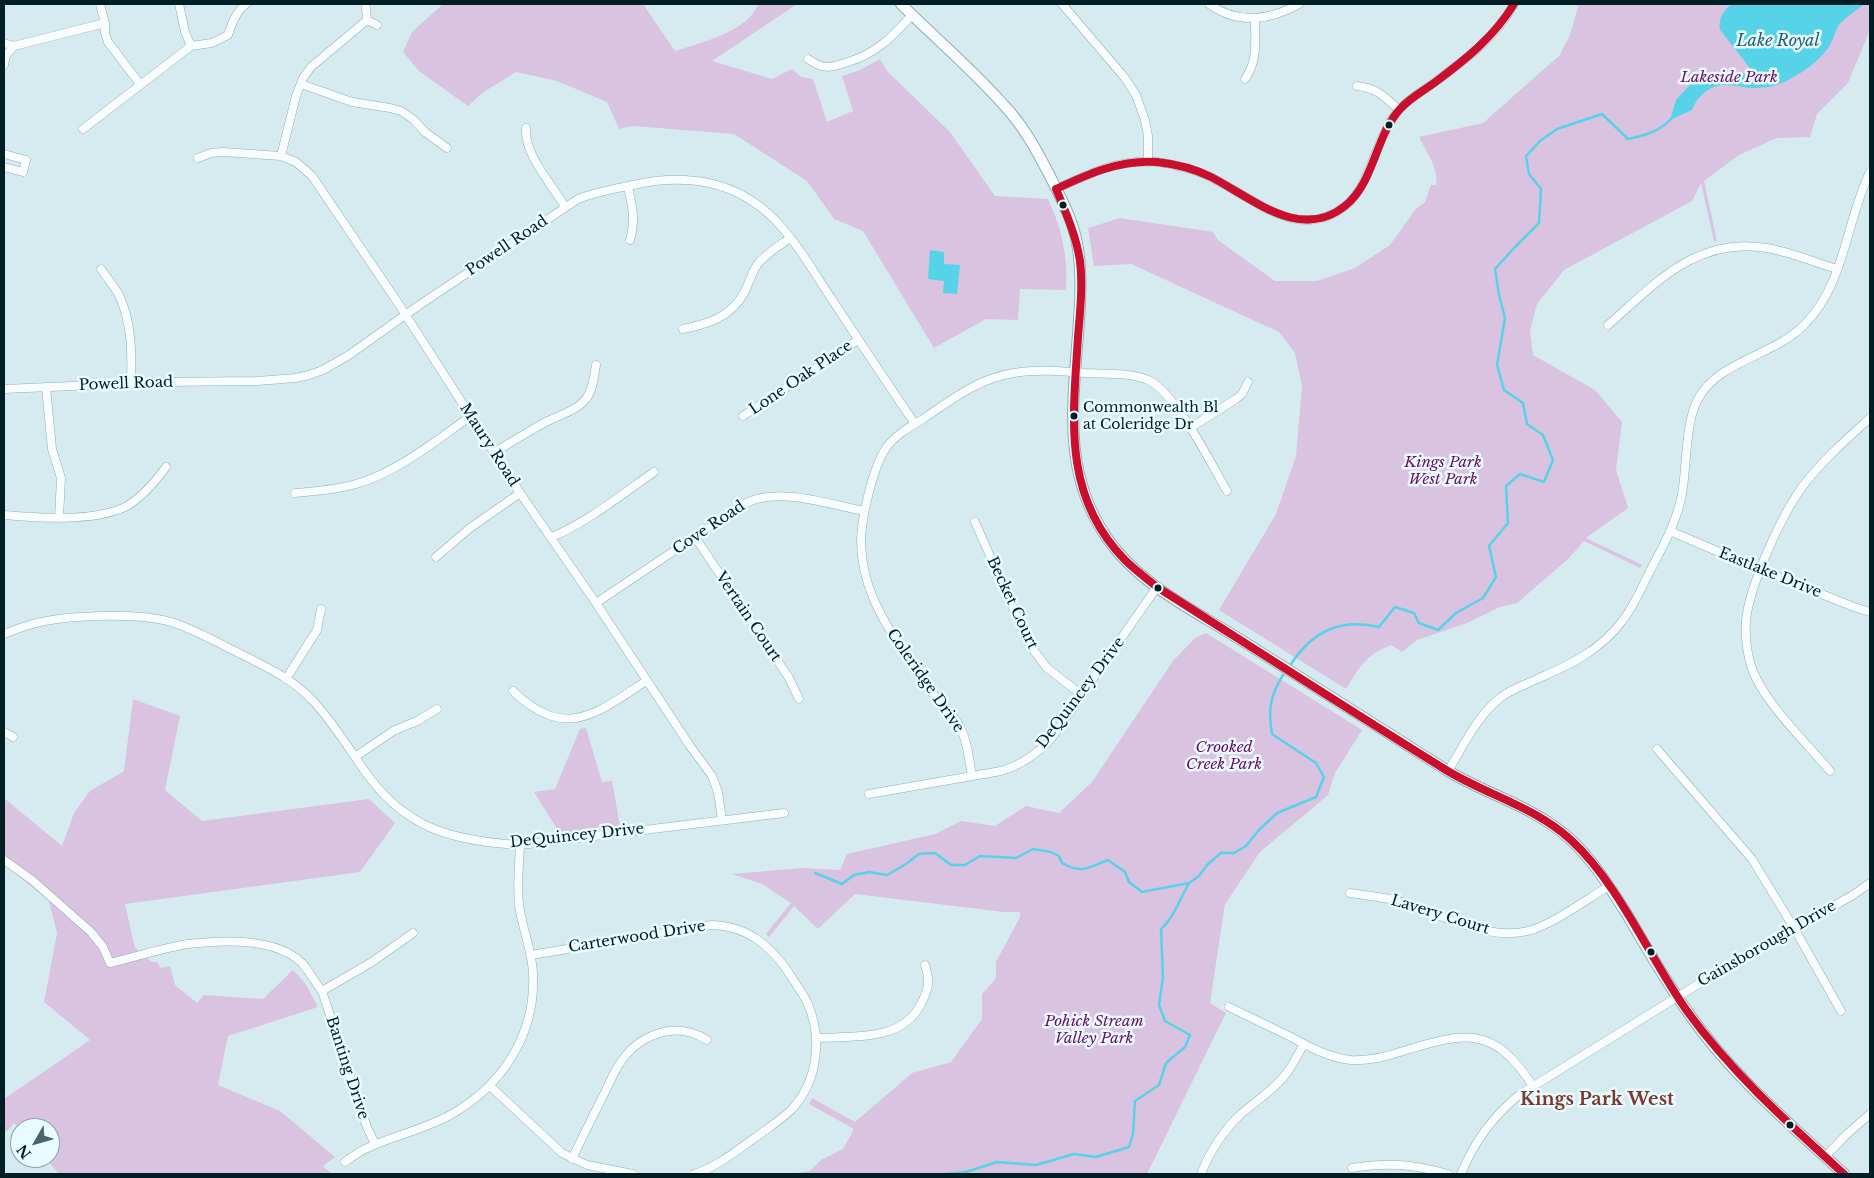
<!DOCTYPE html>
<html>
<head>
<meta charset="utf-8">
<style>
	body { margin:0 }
	#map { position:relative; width:1874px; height:1178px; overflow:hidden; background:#d6ebf0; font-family:"Libre Baskerville",serif }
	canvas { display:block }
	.frame { position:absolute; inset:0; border:5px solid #001e24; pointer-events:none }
	.north { position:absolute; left:10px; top:1118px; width:50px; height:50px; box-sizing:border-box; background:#e8fbff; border:1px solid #8ba3a7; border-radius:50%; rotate:232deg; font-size:14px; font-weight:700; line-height:20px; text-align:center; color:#001e24 }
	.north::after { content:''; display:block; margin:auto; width:18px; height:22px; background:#4b666b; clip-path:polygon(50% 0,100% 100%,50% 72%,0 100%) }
</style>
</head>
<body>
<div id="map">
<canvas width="1874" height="1178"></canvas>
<div class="frame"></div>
<div class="north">N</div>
</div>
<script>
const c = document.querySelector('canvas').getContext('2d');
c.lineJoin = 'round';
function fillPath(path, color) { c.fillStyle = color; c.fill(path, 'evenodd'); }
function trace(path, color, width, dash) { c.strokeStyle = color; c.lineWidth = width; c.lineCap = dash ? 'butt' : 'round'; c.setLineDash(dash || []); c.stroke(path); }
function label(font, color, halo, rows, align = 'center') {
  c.font = font + ' "Libre Baskerville",serif'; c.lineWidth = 5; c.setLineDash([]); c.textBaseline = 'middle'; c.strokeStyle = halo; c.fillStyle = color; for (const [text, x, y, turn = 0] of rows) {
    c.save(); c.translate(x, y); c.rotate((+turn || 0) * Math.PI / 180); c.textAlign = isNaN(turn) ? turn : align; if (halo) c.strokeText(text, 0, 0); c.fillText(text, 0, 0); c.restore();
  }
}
const green = new Path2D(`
	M443 4H643L675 51C700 43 749 31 758 4H797L712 61 772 79 792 69 801 77 813 79 827 122 853 111 842 76 860 70 880 59 887 71 950 132 995 196 1048 199C1062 228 1068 258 1066 290L1020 289 1018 320 986 319 934 348 863 231 834 219 807 181 734 134 633 126 619 129 607 102 557 81 516 72 482 93 468 106 419 71 403 52 412 32ZM930 250 944 252V264L957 294 945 281Z
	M1579 4H1870V30L1848 83 1817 114 1810 137 1777 138 1739 155 1704 181 1717 241H1714L1701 183 1692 201 1564 270 1537 304 1530 331 1533 355 1595 390 1622 422 1616 470 1628 508 1586 538 1642 565 1640 568 1584 541 1568 559 1517 603 1500 607 1467 623 1417 640 1402 652 1391 645C1366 655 1360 666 1346 689L1219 610 1276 514 1296 456 1302 386 1295 353 1279 332 1131 264 1094 266 1088 228 1120 218 1213 232 1218 240 1275 281H1317L1355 268 1390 245 1415 210 1425 202 1431 185H1436C1440 170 1425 150 1419 137L1483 123 1559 56 1570 35Z
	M1206 633 1362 730 1335 773 1328 795 1260 852 1225 904 1210 1003 1226 1013 1147 1174H789L810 1171 821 1160 843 1149 854 1129 809 1104 812 1098 855 1122 912 1073 951 1062 982 1019V994L996 978V962L1020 917V912H1004L855 894 818 929 794 906 769 937 766 934 791 903 762 884 732 874 803 868 840 870 847 854 935 834 961 821 995 826 1026 806 1059 813 1092 782 1173 661 1195 638Z
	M133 699 180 716 165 790 202 821 369 799 395 823 360 872 125 904 135 948 152 962H157L161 968 170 966 175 985 197 1003 204 995 263 999 293 970 305 983 318 1007 228 1036 218 1085 280 1111 335 1157 323 1166 332 1174H59L45 1158H50V1128H20V1130L14 1123 4 1134V1099L90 1040 44 1002 57 933 49 901 4 864V798L62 846 74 813 90 791 124 771Z
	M586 728 602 782 612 781 620 826 560 834 534 792 555 789 580 729Z`);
const water = new Path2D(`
	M1732 4 1743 5 1864 4C1855 12 1845 17 1838 26 1835 31 1835 36 1832 41 1823 60 1799 76 1779 84 1772 87 1761 88 1753 88 1744 88 1735 85 1726 85 1711 84 1697 96 1692 110L1670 120 1676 100 1701 73 1725 72 1737 75 1747 74 1750 68 1720 30C1718 19 1723 10 1732 4Z
	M930 250 944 252V264L960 265 957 294 943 293 944 281 928 279Z`);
const stream = new Path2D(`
	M1291 664C1313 631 1340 618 1379 627L1395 607 1414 613 1419 623 1438 630 1456 613 1483 598 1496 577 1489 546 1508 523 1506 486 1520 474 1544 482 1553 460 1543 435 1527 424 1523 403 1504 390 1497 365 1505 318 1499 295 1495 269 1515 247 1539 223 1541 189 1529 174 1526 156 1540 141 1557 129 1602 114 1628 139C1646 135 1659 132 1672 118
	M815 873 842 884 854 875 869 872 887 875 906 864 919 854 935 853 951 865H965L980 856 1016 858 1033 849 1051 852 1059 856 1062 863C1082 874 1087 868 1108 860L1125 872 1129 882 1142 892 1189 883 1199 876 1207 865 1221 853H1234L1246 846 1258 831 1277 813 1316 797 1324 777 1316 763 1272 734C1268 709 1270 696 1283 675
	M946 1174 966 1172 997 1162 1036 1165 1074 1154 1096 1157 1129 1147 1133 1134 1135 1101 1159 1085 1166 1063 1185 1047 1190 1035 1165 1021 1159 1005 1163 977 1161 929C1173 919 1181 897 1189 883`);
const minor = new Path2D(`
	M100 4 105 23V33L108 42 140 84
	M179 4 185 32 191 46
	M1062 4 1125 78 1136 95 1145 120 1148 136V162
	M1209 4C1238 25 1271 20 1299 4
	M366 8 367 20 377 25
	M4 43 14 46
	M808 59C824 70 830 68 848 62 877 53 892 37 912 15
	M4 65 6 55 14 46 105 23
	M1245 79C1258 61 1255 41 1255 19
	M301 84 352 102 390 108 401 111 413 119 425 132 447 148
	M1357 86C1377 88 1385 97 1399 110
	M526 128C524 155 552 184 565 207
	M83 129 191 46 212 43 228 35C232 23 236 12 246 4
	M4 154 26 160 23 172 4 167
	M281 156 296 96 303 78 311 67 367 20
	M198 158 211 153 223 152 281 156 296 162 312 176 398 303 520 493 596 603 690 746 712 776 718 792 722 820
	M628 186C632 208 636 218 630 240
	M1056 189C1088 174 1121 158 1157 162 1179 165 1199 170 1218 181 1258 202 1301 241 1345 206 1371 186 1375 138 1398 111 1406 101 1418 94 1428 87 1460 63 1495 40 1514 4
	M101 269C107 278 114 286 119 295 132 323 132 353 131 384
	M1608 325C1656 283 1697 236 1767 248 1790 252 1814 262 1837 269
	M683 329C708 324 731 317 744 293 749 284 751 274 757 265 765 254 779 246 790 238
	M46 387 52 449 61 478 59 518
	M4 389 163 382 257 381 296 378 309 375 323 370 349 355 418 306 578 199C596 192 614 189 633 185 685 173 737 180 776 221 798 244 815 274 833 301 860 342 887 383 915 424
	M743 416 858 340
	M1190 428 1236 399 1242 394 1248 382
	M495 452C510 443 526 433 542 424 556 416 575 412 586 399 593 390 594 376 596 365
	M295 493C316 491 336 490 356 484 398 472 435 441 471 416
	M4 515C38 518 93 522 125 507 142 498 155 482 166 467
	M975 522 1029 644 1047 668 1082 695
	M1670 531 1761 570 1854 607 1870 612
	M552 537C589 521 621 495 654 472
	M695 537 789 678 799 699
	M436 557 470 528 520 493
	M596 603 744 504C777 486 828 504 864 511
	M4 634C14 630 25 626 36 623 70 615 142 612 174 623 198 631 220 644 243 655 268 668 295 680 315 703 333 723 348 747 364 770 404 828 451 841 520 845L784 813
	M286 679 317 630 321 609
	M513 691C565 741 596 714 646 681
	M4 732 13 737
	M1657 749 1752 859 1794 928 1841 1011
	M355 757 393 731 417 721 437 709
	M1448 771C1463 747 1477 716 1500 698 1511 689 1525 685 1537 679 1570 665 1601 650 1623 620 1634 606 1641 589 1649 573 1662 548 1677 522 1682 494 1687 466 1685 423 1698 399 1719 360 1775 356 1805 324 1845 284 1846 221 1870 172
	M1830 771C1805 741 1766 705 1752 669 1747 654 1745 636 1746 620 1750 584 1783 511 1806 482 1825 458 1848 438 1870 418
	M972 776C969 760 968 742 960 727 953 713 940 702 930 690 920 676 910 662 901 648 879 614 862 584 861 542 861 519 873 467 886 448 895 435 910 427 923 419 951 400 979 378 1014 373 1037 369 1061 371 1085 373 1104 374 1129 372 1148 380 1176 393 1210 462 1227 491
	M869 794 1001 771C1021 765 1037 754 1051 739L1157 587
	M4 860 32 880 91 932 103 947 110 963C135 957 162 948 188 944 222 940 276 937 302 963 309 971 315 982 322 991
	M1350 893C1365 895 1380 897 1395 900 1436 911 1486 942 1528 931 1552 925 1587 899 1609 886
	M531 955 712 925C747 926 770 945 789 973 795 983 802 992 807 1002 823 1037 818 1081 792 1109 781 1120 768 1128 756 1137 736 1151 717 1167 694 1174
	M1229 1007C1250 1017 1270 1027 1291 1037 1309 1047 1330 1058 1351 1060 1369 1061 1386 1057 1403 1051 1466 1032 1493 1025 1533 1086
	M817 1038C853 1036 904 1042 922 1002 929 988 930 980 925 965
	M490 1086 562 1153 587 1165 633 1174
	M375 1144 367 1127 322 991 372 962 413 933
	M1825 1157 1846 1135 1870 1114
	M572 1159C581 1140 590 1122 599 1104 606 1091 611 1078 618 1066 638 1034 675 1020 707 1040
	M345 1162C354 1155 364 1149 374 1145 400 1134 428 1128 452 1114 504 1084 536 1033 533 973 532 950 522 928 519 905 517 885 519 865 520 845
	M1352 1168C1389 1162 1411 1164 1448 1174
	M1201 1174C1210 1151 1224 1130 1242 1113 1257 1100 1274 1090 1286 1074 1293 1065 1298 1054 1304 1044
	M1461 1174C1474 1142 1492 1117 1519 1095L1721 970 1853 895 1870 883`);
const tertiary = new Path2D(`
	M901 4C937 40 977 73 1010 112 1028 133 1040 157 1053 182 1063 202 1073 222 1077 243 1082 269 1081 294 1079 320 1074 398 1060 470 1107 538 1139 585 1194 610 1241 640 1310 683 1379 727 1448 771 1488 795 1535 807 1570 839 1593 860 1608 885 1625 911 1645 945 1664 979 1687 1011 1730 1074 1789 1123 1844 1174`);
const bus1 = new Path2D(`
	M1056 189C1066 213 1076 235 1080 261 1083 286 1080 312 1078 337 1073 418 1062 496 1125 560 1135 570 1146 578 1157 587 1253 648 1349 710 1446 770 1487 795 1535 807 1571 840 1619 884 1649 957 1687 1011 1732 1073 1788 1123 1844 1174
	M1056 189C1088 174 1121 159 1157 162 1175 164 1195 169 1211 177 1252 198 1300 242 1345 206 1375 182 1375 135 1401 108 1410 98 1423 91 1434 83 1465 60 1494 37 1514 4`);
const markers = [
	[1389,125,4.5,"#001e24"],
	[1063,205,4.5,"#001e24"],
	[1074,416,4.5,"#001e24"],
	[1158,588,4.5,"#001e24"],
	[1651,952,4.5,"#001e24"],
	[1790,1125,4.5,"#001e24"]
];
const busNames = [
	["Commonwealth Bl",1083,408],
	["at Coleridge Dr",1083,425]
];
const parkNames = [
	["Lakeside Park",1729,78],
	["Kings Park",1443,463],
	["West Park",1443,480],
	["Crooked",1224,748],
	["Creek Park",1224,765],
	["Pohick Stream",1094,1022],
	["Valley Park",1094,1039]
];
const streetNames = [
	["Powell Road",507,246,-34],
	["Lone Oak Place",801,378,-34],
	["Powell Road",126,384,-2],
	["Maury Road",489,445,57],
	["Cove Road",709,528,-34],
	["Eastlake Drive",1770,573,22],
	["Becket Court",1012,603,65],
	["Vertain Court",748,617,56],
	["Coleridge Drive",925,681,55],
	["DeQuincey Drive",1081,693,-53],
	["DeQuincey Drive",577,836,-6],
	["Lavery Court",1440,915,17],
	["Carterwood Drive",637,937,-9],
	["Gainsborough Drive",1767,944,-30],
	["Banting Drive",347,1068,72]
];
const waterNames = [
	["Lake Royal",1778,41]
];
const quarterNames = [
	["Kings Park West",1597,1100]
];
fillPath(green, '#dac2e1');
fillPath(water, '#56d3e8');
trace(stream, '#56d3e8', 2.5);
trace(minor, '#8faeb5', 9);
trace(tertiary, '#8faeb5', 12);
trace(minor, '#f9fcfd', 8);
trace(tertiary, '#f9fcfd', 10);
trace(bus1, '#c8102e', 8);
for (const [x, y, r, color] of markers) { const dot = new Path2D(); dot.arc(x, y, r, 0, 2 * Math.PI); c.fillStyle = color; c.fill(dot); trace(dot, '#e8fbff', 2); }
label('14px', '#001e24', '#e8fbff', busNames, 'left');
label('italic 15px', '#6d0b65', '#e8fbff', parkNames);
label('15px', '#001e24', '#e8fbff', streetNames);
label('italic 16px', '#215e69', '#e8fbff', waterNames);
label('bold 18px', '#7f392c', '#e8fbff', quarterNames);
</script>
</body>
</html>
